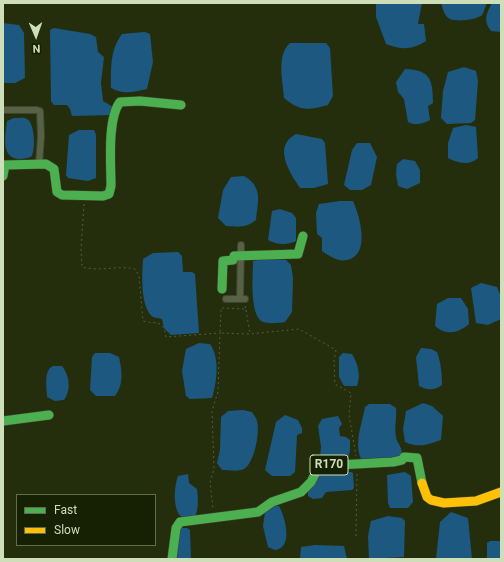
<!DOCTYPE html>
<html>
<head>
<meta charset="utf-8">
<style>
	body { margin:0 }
	#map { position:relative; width:504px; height:562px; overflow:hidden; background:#242e0d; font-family:Roboto,sans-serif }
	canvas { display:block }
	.frame { position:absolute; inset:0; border:4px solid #cedeb8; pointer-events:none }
	.legend { position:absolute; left:16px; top:494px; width:140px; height:52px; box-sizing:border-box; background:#162002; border:1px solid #606c4b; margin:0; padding:5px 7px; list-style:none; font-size:12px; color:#cedeb8 }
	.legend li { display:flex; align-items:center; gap:8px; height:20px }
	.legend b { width:20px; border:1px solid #606c4b }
	.north { position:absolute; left:16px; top:16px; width:40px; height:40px; -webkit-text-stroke:3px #162002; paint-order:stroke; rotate:178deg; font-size:11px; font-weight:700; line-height:16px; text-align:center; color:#cedeb8 }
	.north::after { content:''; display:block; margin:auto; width:14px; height:18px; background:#cedeb8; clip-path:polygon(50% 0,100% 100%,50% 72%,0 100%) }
</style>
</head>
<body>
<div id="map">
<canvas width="504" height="562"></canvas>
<div class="frame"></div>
<ul class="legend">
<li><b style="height:5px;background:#4caf50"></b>Fast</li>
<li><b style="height:5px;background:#ffc107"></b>Slow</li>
</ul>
<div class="north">N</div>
</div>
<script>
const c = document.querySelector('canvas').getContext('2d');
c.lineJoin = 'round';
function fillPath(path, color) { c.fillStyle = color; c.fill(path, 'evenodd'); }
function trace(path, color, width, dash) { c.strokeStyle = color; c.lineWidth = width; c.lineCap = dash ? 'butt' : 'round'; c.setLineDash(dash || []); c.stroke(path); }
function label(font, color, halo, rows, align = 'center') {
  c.font = font + ' Roboto,sans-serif'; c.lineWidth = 4; c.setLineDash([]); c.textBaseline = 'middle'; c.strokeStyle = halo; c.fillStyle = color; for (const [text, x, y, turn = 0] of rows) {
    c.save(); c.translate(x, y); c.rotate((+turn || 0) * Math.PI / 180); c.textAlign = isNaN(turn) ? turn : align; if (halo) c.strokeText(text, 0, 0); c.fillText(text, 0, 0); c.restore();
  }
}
const water = new Path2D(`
	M376 3H422L418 24H424L426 41C412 50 401 50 386 44L376 17Z
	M441 3H487C485 7 484 12 482 15 476 20 458 22 450 19 444 16 443 9 441 3Z
	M492 3H501V32L491 31C483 21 486 14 492 3Z
	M3 23 19 25 24 33 25 78 15 83H3Z
	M54 28 90 34 96 37 98 52 104 57 101 83 103 101 113 107 111 115 72 116 70 109 67 105H54L51 101 50 30Z
	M145 32 150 34 153 62 147 89C134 92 123 95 111 88 111 67 110 50 122 34Z
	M290 43H326L330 48 333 96 328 105C308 110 301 112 284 98 283 80 276 56 290 43Z
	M464 67 476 71 478 81 475 120 471 123 447 124 441 118 443 91 448 72Z
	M405 69C430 70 433 79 433 103L428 106 430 120C422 124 416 126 408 122L404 99 398 92 396 82Z
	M14 118C18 118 24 117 27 119 35 123 36 152 31 157 1 166 4 142 7 121Z
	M466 125 476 127 478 158C470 166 457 163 448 158V143L453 128Z
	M79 130H94L96 135V178L88 181 68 178 66 175 69 135Z
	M296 134 322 139 325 143 328 184 314 188H300C290 173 272 146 296 134Z
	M357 143H370L377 157 371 185 362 190H350L344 185 352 150Z
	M403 159 415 161 420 170V183L407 189 398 186 396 174 397 164Z
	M244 176C263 187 258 201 256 220 246 228 239 227 226 226L218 218 223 190 231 177Z
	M340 201H353C360 217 371 255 347 260 338 262 329 256 322 251V238L317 234 316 213 319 204Z
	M280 209 292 213 296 218V241C287 245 277 245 268 240L272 211Z
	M178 252 182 256 183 272H192L195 274 199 333 171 335 164 328 162 319C159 318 155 318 153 317 140 308 142 273 143 259L153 253Z
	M262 259 286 260 291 265 293 278 292 312 285 322C278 323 270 324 263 322 249 316 253 274 253 261Z
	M481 283 497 287 501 297V319L488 325 476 323 471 288Z
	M448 298H461L468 309 469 324C459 333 446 336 435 326L437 304Z
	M199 343 210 344C220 358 217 382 212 398L190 399 186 396 182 371 186 349Z
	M421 348 431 349 437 352C441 363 442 373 442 385 434 391 427 390 419 386L416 357Z
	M95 353H110L119 357C122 371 124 384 115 396H96L90 390 92 357Z
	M343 353 352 354C358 364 361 375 357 386H344L339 377V357Z
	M53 366H62C69 375 72 389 64 400L55 401 47 397C47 387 43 371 53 366Z
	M423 403 432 406 443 416 441 440C427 445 418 448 405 442L403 429 406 411Z
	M369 404H390L396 408C397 418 394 427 396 437 397 444 404 448 401 457L361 459C354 442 362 424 365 407Z
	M243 410 252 412C254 415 256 418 257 421 260 432 255 462 244 469 238 472 229 470 222 470L217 463 220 450 221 417 228 411Z
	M285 415 298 420 302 428V433L297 435 295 472 290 476H272L265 470 276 422Z
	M338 416 342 424 339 428 340 436 346 437 350 440V450L348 459C339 462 328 464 320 458L321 447 318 426 322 419Z
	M322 471 351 472 353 473 354 488 352 490 326 492 322 498 313 499 308 496V490Z
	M405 472 411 476 413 502 408 508H390L388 503 387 475Z
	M188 474 189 483 197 489C198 498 199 508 195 517 171 528 173 488 178 476Z
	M274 506H279C285 517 294 548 275 550L268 547 263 526 265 512Z
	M451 512 468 518 472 559H436L440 522Z
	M388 516 402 518 405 521 404 557 369 559 368 536 371 521Z
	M181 528H187L190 530 191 559H176L178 531Z
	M490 541H501V559H487V543Z
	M315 545 344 546 347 559H300L301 547Z`);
const path = new Path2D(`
	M84 204 81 249 82 267C100 272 118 265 135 269L139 276 143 321C157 325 163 318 166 337L220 333 218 392 212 411 214 469 210 482 213 509
	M245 306 246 309 221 308 220 333 250 334 299 329 336 350 334 361 335 384 351 393 349 415 356 456
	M246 310 250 334
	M356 536 357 473`);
const street = new Path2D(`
	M3 110H37L40 111 41 136 39 165
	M226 299H245
	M240 299 241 245`);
const fast = new Path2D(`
	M3 176 5 165 46 164 54 169 57 192 62 195 103 196 109 194 111 186C111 164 107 119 120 102L140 101 181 105
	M222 289 223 261 233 260 234 256 298 254 303 236
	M3 421 49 415
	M172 559 176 528 180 522 258 512 272 502 301 492 311 482 319 466 393 462 402 460 404 457 417 458 422 483`);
const slow = new Path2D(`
	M422 483 427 497 431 500 444 503 476 501 501 492`);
const shields = [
	[329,465,38]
];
const shieldNames = [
	["R170",329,465]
];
fillPath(water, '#1d5881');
trace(street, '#3e472e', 8);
trace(fast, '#3e472e', 10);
trace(slow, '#3e472e', 10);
trace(path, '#545d44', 1, [2, 3]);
trace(street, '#586145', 6);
trace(fast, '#4caf50', 9);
trace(slow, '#ffc107', 9);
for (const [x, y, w] of shields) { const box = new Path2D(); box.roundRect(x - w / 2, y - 10, w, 20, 3); c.fillStyle = '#162002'; c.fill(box); trace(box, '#cedeb8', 1); }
label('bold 12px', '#cedeb8', null, shieldNames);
</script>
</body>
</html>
